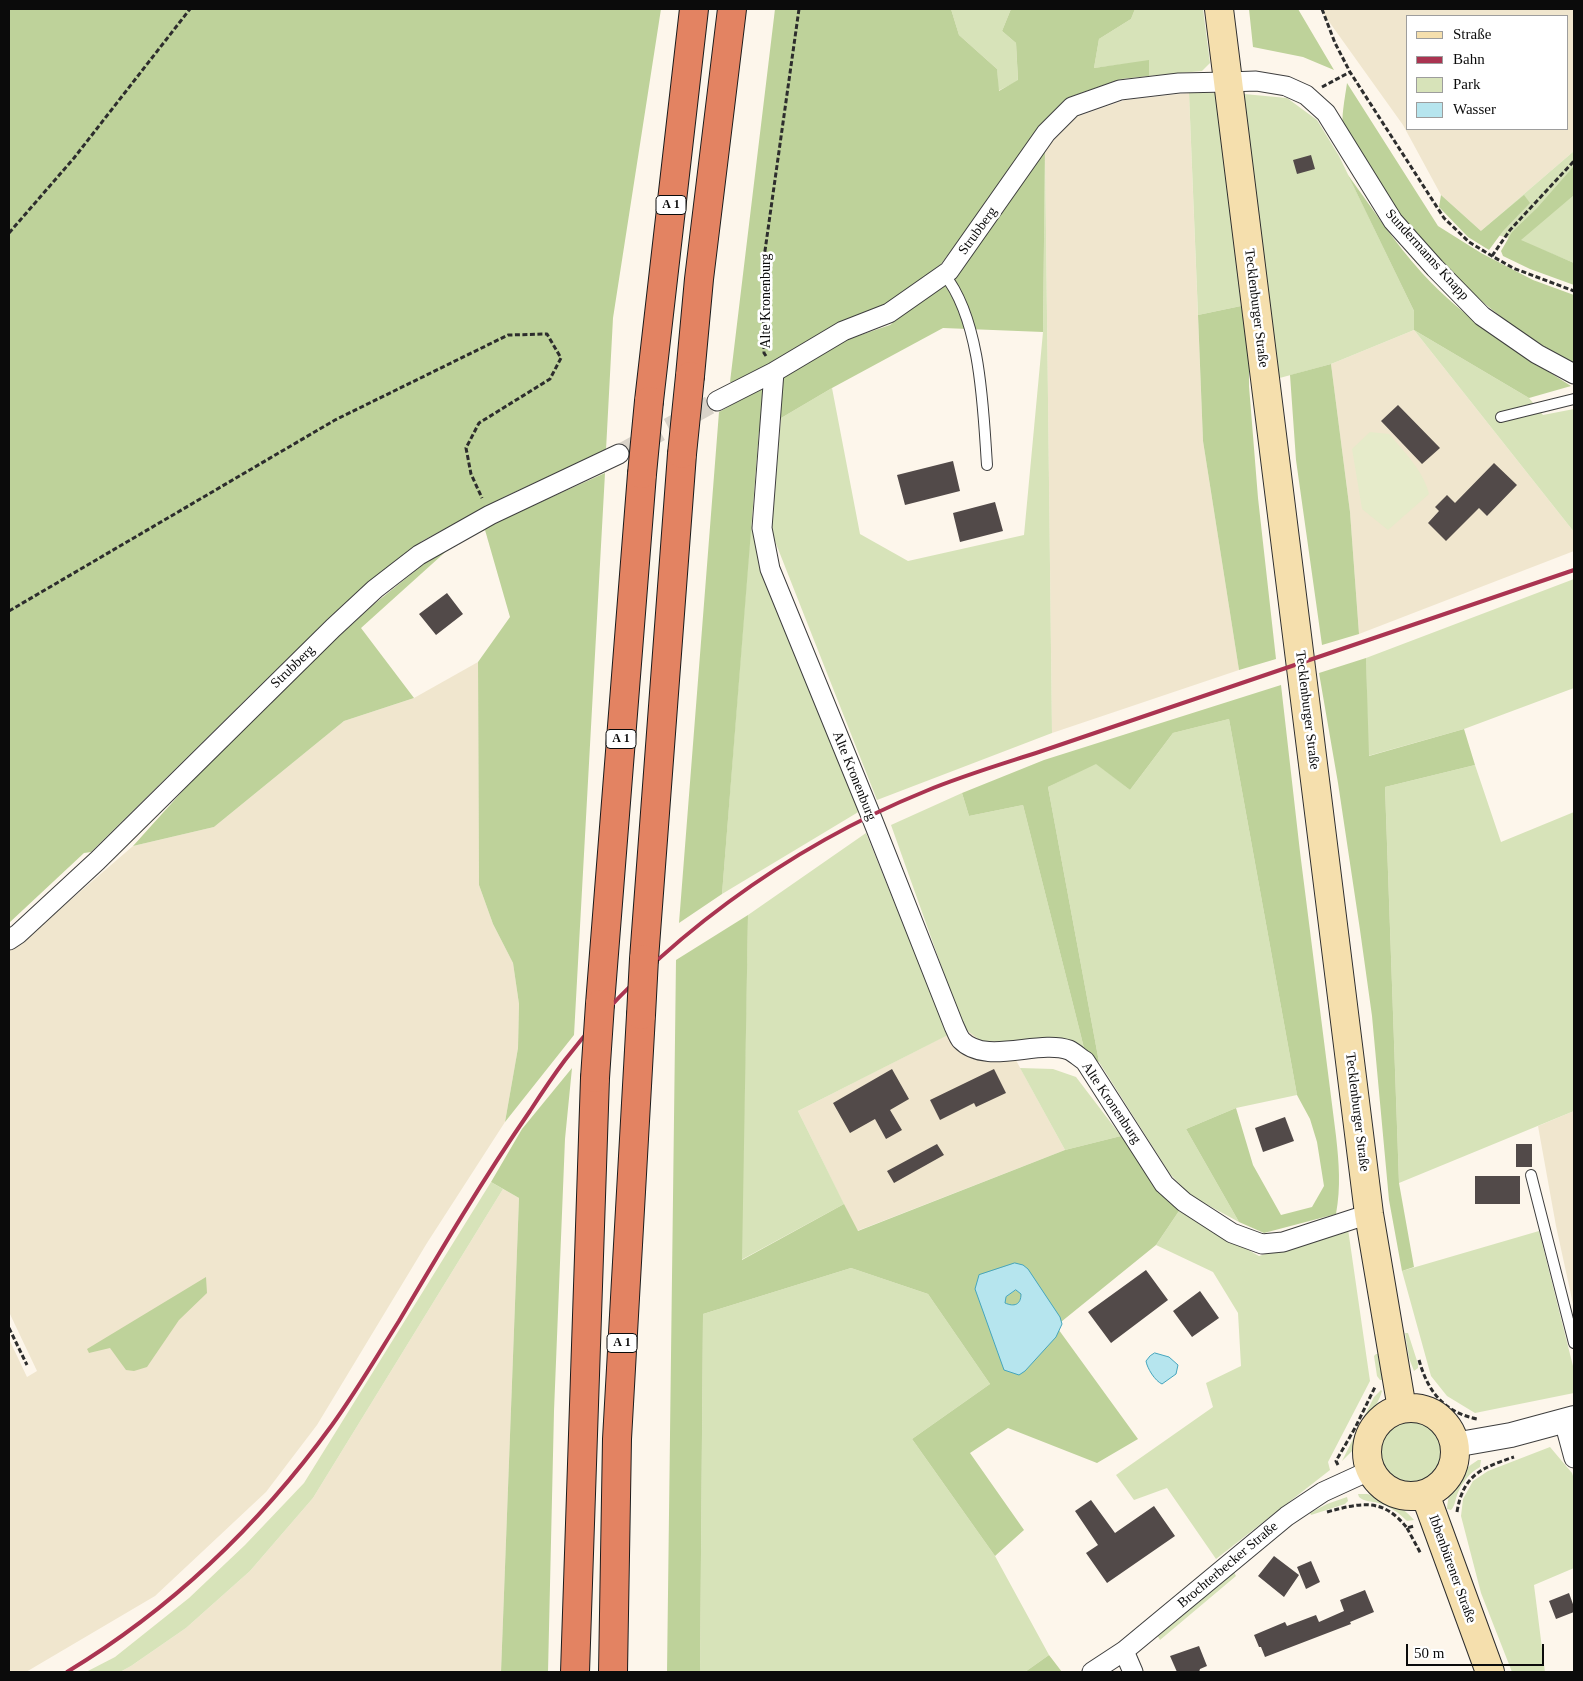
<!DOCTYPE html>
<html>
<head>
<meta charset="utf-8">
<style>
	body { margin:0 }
	#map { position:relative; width:1583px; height:1681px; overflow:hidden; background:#fdf6eb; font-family:Georgia,serif }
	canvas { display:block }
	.frame { position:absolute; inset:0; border:10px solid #0b0b0b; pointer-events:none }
	.legend { position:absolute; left:1406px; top:15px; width:162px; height:115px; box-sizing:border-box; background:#fff; border:1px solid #9d9d9d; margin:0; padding:6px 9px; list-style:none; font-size:15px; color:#0b0b0b }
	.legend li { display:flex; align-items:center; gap:10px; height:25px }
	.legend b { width:25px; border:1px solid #9d9d9d }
	.scale { position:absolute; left:1406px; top:1644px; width:138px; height:22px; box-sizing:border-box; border:2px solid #0b0b0b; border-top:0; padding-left:6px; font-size:15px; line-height:18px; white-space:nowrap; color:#0b0b0b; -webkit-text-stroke:4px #fff; paint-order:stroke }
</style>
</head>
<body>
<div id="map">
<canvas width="1583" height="1681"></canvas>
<div class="frame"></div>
<ul class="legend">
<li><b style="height:6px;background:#f5dfad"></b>Straße</li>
<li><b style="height:6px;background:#aa3451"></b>Bahn</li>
<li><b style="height:14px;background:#d7e3b9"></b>Park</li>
<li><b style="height:14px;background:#b6e5ee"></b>Wasser</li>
</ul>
<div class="scale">50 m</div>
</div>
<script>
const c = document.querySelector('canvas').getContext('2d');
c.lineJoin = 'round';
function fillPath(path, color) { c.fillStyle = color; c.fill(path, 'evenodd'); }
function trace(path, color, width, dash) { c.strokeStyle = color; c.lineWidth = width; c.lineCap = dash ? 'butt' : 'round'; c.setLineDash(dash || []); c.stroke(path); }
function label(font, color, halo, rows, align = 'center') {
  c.font = font + ' Georgia,serif'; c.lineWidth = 5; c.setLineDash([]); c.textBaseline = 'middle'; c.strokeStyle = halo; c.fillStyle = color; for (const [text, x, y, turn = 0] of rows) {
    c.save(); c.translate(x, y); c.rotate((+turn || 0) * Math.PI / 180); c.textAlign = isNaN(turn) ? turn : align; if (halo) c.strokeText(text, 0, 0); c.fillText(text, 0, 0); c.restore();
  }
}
const farmland = new Path2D(`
	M1320 9H1574V151L1481 231 1441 195 1403 125ZM1407 16H1567V129H1407Z
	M1189 93 1203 441 1239 670 1052 733 1045 149 1076 117 1125 100Z
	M1414 330 1574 532V551L1359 634 1350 512 1331 364Z
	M478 662 479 885 493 924 513 963 519 1004 518 1048 505 1122 427 1243 317 1425 266 1492 155 1596 26 1672H9V1339L27 1377 37 1371 9 1312V950L23 941 133 846 214 827 344 721 414 698Z
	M963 1027 1006 1042 1065 1150 857 1231 798 1111Z
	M1574 1111V1304H1573L1556 1226 1538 1126Z
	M503 1189 519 1198 501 1672H120L131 1666 186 1628 250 1571 313 1498Z`);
const green = new Path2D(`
	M951 9H1011L1002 31 1016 43 1018 81 998 91 997 69 959 35Z
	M1135 9H1203L1210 63 1202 71 1149 76V61L1094 68 1099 39 1131 19Z
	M1189 93H1220L1241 306 1198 315Z
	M1244 94 1287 98 1317 120 1339 156 1414 311V330L1529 398 1543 415 1574 409V532L1414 330 1331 364 1276 379Z
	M1045 149 1052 733 877 800 771 531 781 418 832 388 860 534 908 561 1024 535 1043 332Z
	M1574 151V263L1521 241 1481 231Z
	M751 524 779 617 860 811 722 894Z
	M1574 579V688L1464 729 1368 756 1366 658Z
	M1229 719 1297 1095 1236 1108 1186 1129 1239 1222 1191 1196 1170 1174 1099 1062 1048 787 1096 763 1130 790 1173 733Z
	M1475 765 1501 842 1574 812V1111L1399 1183 1385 787Z
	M962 793 969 816 1023 805 1086 1056 1006 1042 981 1041 963 1027 891 825Z
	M866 833 948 1035 798 1111 844 1204 741 1260 748 915Z
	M1020 1068 1053 1069 1076 1077 1121 1136 1065 1150Z
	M491 1182 503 1189 313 1498 250 1571 186 1628 131 1666 120 1672H86L115 1657 189 1598 245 1545 304 1483Z
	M1179 1211 1259 1256 1348 1229 1370 1381 1328 1462 1330 1470 1216 1559 1167 1488 1134 1500 1116 1475 1213 1407 1206 1383 1241 1366 1238 1313 1213 1272 1156 1245Z
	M1539 1231 1574 1370V1393L1475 1413 1447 1396 1431 1376 1402 1271Z
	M851 1268 928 1294 990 1384 912 1439 995 1556 1049 1655 1025 1672H700L703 1314Z
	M1405 1333H1408L1409 1336 1418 1364V1368L1414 1371 1409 1358Z
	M1376 1354H1379L1382 1380H1380L1377 1376 1374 1356Z
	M1381 1390 1382 1391 1380 1397 1355 1448 1342 1461 1374 1397Z
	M1379 1453a33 33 0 1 1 66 0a33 33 0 1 1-66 0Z
	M1550 1447 1572 1473 1574 1479V1568L1534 1585 1545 1672H1512L1481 1593 1461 1516 1463 1499 1473 1481 1488 1471Z
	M1478 1460H1481L1480 1467C1469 1473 1461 1484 1457 1495 1455 1501 1455 1506 1451 1510L1447 1509C1449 1485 1458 1473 1478 1460Z
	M1367 1494C1386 1497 1402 1506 1414 1520L1407 1521C1399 1513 1390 1506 1378 1503 1372 1501 1364 1502 1359 1497L1358 1494Z
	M1347 1497 1348 1501 1345 1504 1311 1515 1310 1513 1327 1504Z
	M1234 1572 1236 1576 1160 1640 1157 1635Z`);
const forest = new Path2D(`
	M9 9H661L613 318 606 450 506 496 422 541 376 578 289 657 91 852 84 853 9 923Z
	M775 9H951L959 35 997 69 999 91 1018 80 1016 43 1002 31 1011 9H1135L1131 19 1099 39 1094 68 1149 60V76L1121 79 1067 98 1038 128 996 190 941 264 886 306 741 382H730Z
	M1249 9H1298L1334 70 1303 57 1253 47Z
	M1347 83 1438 226 1481 253 1533 280 1574 295V363C1488 319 1418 249 1368 166 1362 156 1346 134 1343 124 1341 118 1346 91 1347 83Z
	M1045 149 1043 332 943 328 832 388 759 431 722 894 679 923 719 412 846 340 890 325 957 273Z
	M1574 166V195L1521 240 1574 263V285L1530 269 1503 256 1501 251 1512 232 1537 208Z
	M1348 175C1372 208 1395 243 1422 273 1464 319 1519 353 1571 386L1529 398 1414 330V311Z
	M1441 195 1481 231 1524 195 1530 203 1503 231 1489 250 1468 237 1439 207Z
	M1241 306 1249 346V386L1258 498 1276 659 1239 670 1203 441 1198 315Z
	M1331 364 1350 512 1359 634 1322 645 1296 460 1290 375Z
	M605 473 574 1035 505 1122 518 1048 519 1004 513 963 493 924 479 885 478 662 510 617 485 530 452 546 361 628 414 698 344 721 214 827 133 846 216 754 312 661 373 605 435 555 453 543 514 514Z
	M1366 658 1369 756 1464 729 1475 765 1385 787 1399 1183 1414 1267 1402 1271 1389 1200 1372 1016 1360 930 1338 783 1319 673Z
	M1281 685 1300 852 1336 1136C1339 1163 1341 1187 1336 1214L1264 1233 1239 1222 1186 1129 1236 1108 1253 1165 1281 1215 1312 1207 1324 1186 1317 1142 1310 1119 1297 1095 1229 719 1173 733 1130 790 1096 764 1048 787 1099 1062 1086 1056 1023 805 969 816 962 793 1044 760Z
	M748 915 742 1260 844 1204 858 1231 1065 1150 1121 1136 1179 1211 1156 1245 1056 1326 1138 1439 1097 1463 1008 1428 970 1453 1024 1530 995 1556 912 1439 990 1384 928 1294 851 1268 703 1314 700 1672H667L676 960Z
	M572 1068 565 1139 554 1411 548 1672H501L519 1198 491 1182 522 1129Z
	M206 1277 207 1293 179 1320 147 1367 134 1371 126 1370 110 1348 89 1353 87 1349Z
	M1049 1655 1062 1672H1025Z`);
const pitch = new Path2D(`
	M1370 432 1389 434C1405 453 1423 470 1429 494L1388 530 1362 509 1352 449Z`);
const water = new Path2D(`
	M1015 1263 1023 1265 1028 1269 1060 1317 1062 1324 1056 1337 1025 1371 1019 1375 1004 1370 975 1289 979 1275ZM1016 1290 1021 1294C1021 1305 1014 1307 1005 1303L1006 1297Z
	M1155 1353 1169 1357 1178 1365 1176 1374 1162 1384C1155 1381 1147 1368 1146 1361L1150 1356Z`);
const building = new Path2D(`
	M1311 155 1315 169 1297 174 1293 160Z
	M1398 405 1440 448 1422 464 1381 421Z
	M953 461 960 491 905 505 897 475Z
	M1494 463 1517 485 1487 516 1479 508 1446 541 1428 523 1439 511 1435 507 1447 495 1455 503Z
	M995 502 1003 531 960 542 953 513Z
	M447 593 463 614 436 635 419 614Z
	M892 1069 909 1099 890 1110 902 1130 886 1139 875 1119 850 1133 833 1103Z
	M994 1069 1006 1093 976 1107 974 1103 940 1120 930 1100Z
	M1285 1117 1294 1141 1263 1152 1255 1128Z
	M937 1144 944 1155 894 1183 887 1171Z
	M1516 1144H1532V1167H1516Z
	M1475 1176H1520V1204H1475Z
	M1146 1270 1168 1300 1111 1343 1088 1312Z
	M1200 1291 1219 1318 1192 1337 1173 1311Z
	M1091 1500 1115 1533 1154 1506 1175 1536 1107 1583 1086 1553 1098 1545 1075 1511Z
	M1274 1556 1299 1575 1284 1597 1258 1576Z
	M1311 1561 1320 1582 1306 1589 1297 1567Z
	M1365 1590 1374 1612 1350 1622 1351 1624 1265 1657 1261 1647H1259L1254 1635 1285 1622 1287 1626 1316 1615 1319 1622 1344 1611 1340 1600Z
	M1569 1593 1574 1607V1612L1556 1619 1549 1601Z
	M1199 1646 1207 1666 1200 1669 1199 1672H1177L1170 1656Z`);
const minorTunnel = new Path2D(`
	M619 454 717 401`);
const path = new Path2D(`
	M1322 9 1335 43 1350 72 1444 218 1469 242 1492 256 1513 268 1574 291
	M1322 87 1350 72
	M9 233 74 158 190 9
	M1492 256 1510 230 1574 161
	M766 356 764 353 763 265 799 9
	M9 611 335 420 508 335 547 334 561 358 550 379 479 423 466 448 471 474 482 498
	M9 1328 27 1365
	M1419 1360C1428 1392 1444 1412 1477 1419
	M1338 1465 1336 1461 1355 1428 1375 1387
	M1327 1512C1360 1503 1383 1497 1407 1528L1414 1526
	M1457 1512C1463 1475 1481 1468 1514 1457
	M1407 1528 1421 1554`);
const service = new Path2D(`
	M944 274C981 320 983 408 987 465
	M1501 417 1574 399
	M1531 1175 1574 1343`);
const minor = new Path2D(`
	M774 372 762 528 770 569 871 816 954 1026C956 1030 958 1036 961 1040 986 1066 1038 1039 1069 1050 1075 1053 1080 1058 1085 1061L1164 1184 1184 1202 1232 1233 1262 1244 1283 1242 1369 1214
	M717 401 774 372 843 331 889 313 949 271 1046 133 1072 107 1120 90 1179 83 1228 82 1256 81 1286 86 1306 95 1326 113 1393 221 1435 268 1482 316 1537 354 1574 374
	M9 940 18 934 97 861 333 628 375 589 419 555 490 515 619 454
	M1564 1421 1574 1458
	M1124 1651 1133 1672
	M1092 1672 1124 1651 1287 1516 1323 1492 1371 1470`);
const tertiary = new Path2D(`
	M1454 1445 1511 1435 1574 1418`);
const secondary = new Path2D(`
	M1219 9 1369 1214 1402 1409
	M1367 1452a44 44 0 1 1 88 0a44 44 0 1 1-88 0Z
	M1425 1494 1490 1672`);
const motorway = new Path2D(`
	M690 376 699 279 732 9
	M649 401 694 9
	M644 959 682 454
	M600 1004 642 474
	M575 1672 595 1078
	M613 1672 617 1439 641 1015`);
const rail = new Path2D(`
	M67 1672C171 1609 260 1524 332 1425 356 1392 377 1356 399 1321 441 1250 483 1179 530 1111 541 1094 553 1076 565 1060 655 943 790 846 926 791 962 776 999 765 1036 753L1574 570`);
const motorwayBridge = new Path2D(`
	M682 454 690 376
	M642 474 649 401
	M641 1015 644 959
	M595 1078 600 1004`);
const shields = [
	[671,205,30],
	[621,739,30],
	[622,1343,30]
];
const shieldNames = [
	["A 1",671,205],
	["A 1",621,739],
	["A 1",622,1343]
];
const streetNames = [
	["Strubberg",978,231,-54],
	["Sundermanns Knapp",1427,255,48],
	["Alte Kronenburg",766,301,-90],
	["Tecklenburger Straße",1256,308,83],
	["Strubberg",293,667,-44],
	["Tecklenburger Straße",1307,710,83],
	["Alte Kronenburg",854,776,68],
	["Alte Kronenburg",1111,1103,56],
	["Tecklenburger Straße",1357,1112,83],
	["Brochterbecker Straße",1228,1565,-40],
	["Ibbenbürener Straße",1452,1569,70]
];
fillPath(farmland, '#f0e6ce');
fillPath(green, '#d7e3b9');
fillPath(forest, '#bed29a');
fillPath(pitch, '#e6ebca');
fillPath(water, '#b6e5ee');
trace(water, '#45a5bd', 1);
fillPath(building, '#524a49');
trace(minorTunnel, '#d9d3c9', 19, [19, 9]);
trace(service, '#3e3e3e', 12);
trace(minor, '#3e3e3e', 21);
trace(tertiary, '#3e3e3e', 26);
trace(secondary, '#2d2d2d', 30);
trace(motorway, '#1c1c1c', 30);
trace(path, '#2d2d2d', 3, [5, 2.5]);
trace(service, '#fff', 10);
trace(minor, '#fff', 19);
trace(tertiary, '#fff', 24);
trace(secondary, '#f5dfad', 28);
trace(motorway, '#e38362', 28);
trace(rail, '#aa3451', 4);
trace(motorwayBridge, '#1c1c1c', 30, []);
trace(motorwayBridge, '#e38362', 28);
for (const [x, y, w] of shields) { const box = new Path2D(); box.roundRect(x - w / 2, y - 9.5, w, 19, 4); c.fillStyle = '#fff'; c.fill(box); trace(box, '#0b0b0b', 1); }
label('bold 12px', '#0b0b0b', null, shieldNames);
label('14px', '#0b0b0b', '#fff', streetNames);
</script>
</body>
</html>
